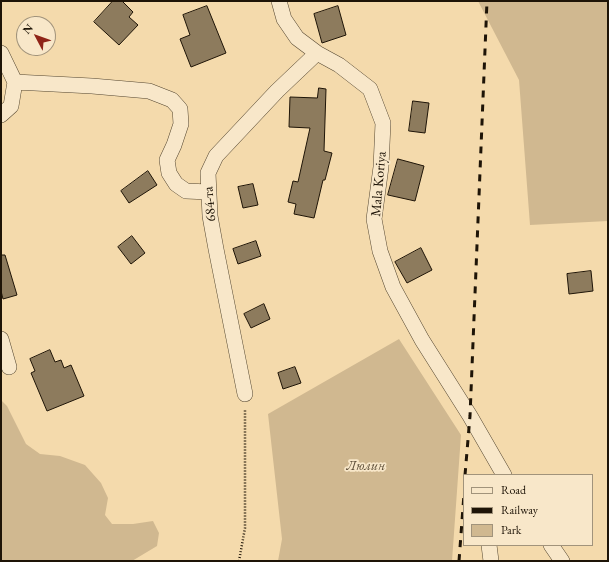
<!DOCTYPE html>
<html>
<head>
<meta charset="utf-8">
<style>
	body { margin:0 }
	#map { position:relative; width:609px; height:562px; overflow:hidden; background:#f4daac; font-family:"EB Garamond",serif }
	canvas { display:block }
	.frame { position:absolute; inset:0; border:2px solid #1e1407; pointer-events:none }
	.legend { position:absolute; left:463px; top:474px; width:130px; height:72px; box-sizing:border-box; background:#f8e7c9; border:1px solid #a1937b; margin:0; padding:5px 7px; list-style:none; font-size:12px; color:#1e1407 }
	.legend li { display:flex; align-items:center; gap:8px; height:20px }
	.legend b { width:20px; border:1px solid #a1937b }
	.north { position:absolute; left:16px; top:16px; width:40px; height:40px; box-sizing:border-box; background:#f8e7c9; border:1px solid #a1937b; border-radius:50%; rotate:311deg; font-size:11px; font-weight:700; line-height:16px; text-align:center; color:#1e1407 }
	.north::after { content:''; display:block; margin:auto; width:14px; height:18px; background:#8f2418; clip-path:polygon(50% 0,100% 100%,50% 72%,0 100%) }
</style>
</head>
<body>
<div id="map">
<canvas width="609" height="562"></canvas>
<div class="frame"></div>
<ul class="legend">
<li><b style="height:5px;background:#f8e7c9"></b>Road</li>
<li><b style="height:5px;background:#1e1407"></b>Railway</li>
<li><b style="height:11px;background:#d0b890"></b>Park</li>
</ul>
<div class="north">N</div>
</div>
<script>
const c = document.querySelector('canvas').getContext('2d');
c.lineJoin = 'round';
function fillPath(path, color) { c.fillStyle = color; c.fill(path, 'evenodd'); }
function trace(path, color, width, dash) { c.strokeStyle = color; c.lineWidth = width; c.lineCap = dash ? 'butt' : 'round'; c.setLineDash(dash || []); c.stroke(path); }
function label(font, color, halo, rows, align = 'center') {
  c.font = font + ' "EB Garamond",serif'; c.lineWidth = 3.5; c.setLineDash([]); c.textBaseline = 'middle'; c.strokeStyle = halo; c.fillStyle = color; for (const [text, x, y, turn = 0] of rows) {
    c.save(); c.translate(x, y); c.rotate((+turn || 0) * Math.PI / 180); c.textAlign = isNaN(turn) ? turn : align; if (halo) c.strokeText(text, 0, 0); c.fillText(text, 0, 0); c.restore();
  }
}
const green = new Path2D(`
	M478 1H608V221L530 225 519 80Z
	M399 339 461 435 452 561H278L282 539 268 414Z
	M1 400 7 406 26 444 40 454 60 456 85 465 101 483 108 498 105 515 112 524H133L153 521 159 533 157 546 132 561H1Z`);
const building = new Path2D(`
	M113 1H122L133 12 129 17 138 25 119 45 94 22Z
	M207 6 226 53 191 67 180 39 190 35 183 15Z
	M338 6 346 35 322 43 314 14Z
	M319 88 326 89 324 151 332 153 325 180H323L314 218 294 214 296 204 288 202 293 181 298 182 310 128 289 127 290 97 317 98Z
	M413 101 429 103 425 133 409 131Z
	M398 159 424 166 415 201 388 195Z
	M148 171 157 185 129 203 121 191Z
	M253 184 258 205 243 208 238 187Z
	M132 236 145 253 131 264 118 247Z
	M256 241 261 256 238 264 233 249Z
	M421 248 432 270 407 283 395 262Z
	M1 255H5L17 295 3 299 1 291Z
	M591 271 593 291 569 294 567 274Z
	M264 304 270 319 251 328 244 314Z
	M50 350 55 362 61 360 64 368 71 365 84 396 47 411 31 373 35 371 30 359Z
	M295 367 301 383 283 389 278 373Z`);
const path = new Path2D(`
	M239 561 245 528V410`);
const street = new Path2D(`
	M279 1 284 19 297 38 317 53 339 65 370 89 383 123 381 167 374 219 380 251 393 287 422 340 470 416 504 475
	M1 53 15 82 11 106 1 115
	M15 82 92 86 149 91 172 100 180 109 181 124 174 145 167 160 169 173 176 184 186 191 209 192
	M1 339 9 367
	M245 394 216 249 210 216 208 173 216 156 277 91 317 53
	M489 545 491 561
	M551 545 562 561`);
const rail = new Path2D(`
	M465 475 470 416 487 1
	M459 561 464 494`);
const streetNames = [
	["Mala Koriya",379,184,-85],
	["684-та",210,204,-95]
];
const parkNames = [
	["Люлин",366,466]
];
fillPath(green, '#d0b890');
fillPath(building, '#8d7b5d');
trace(building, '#1e1407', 1);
trace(street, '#544630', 16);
trace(path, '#1e1407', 2.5, [1, 2]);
trace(street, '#f8e7c9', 15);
trace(rail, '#1e1407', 3, [7, 7]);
label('14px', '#1e1407', '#f8e7c9', streetNames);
label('italic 14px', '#5c4d37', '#f8e7c9', parkNames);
</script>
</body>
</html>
